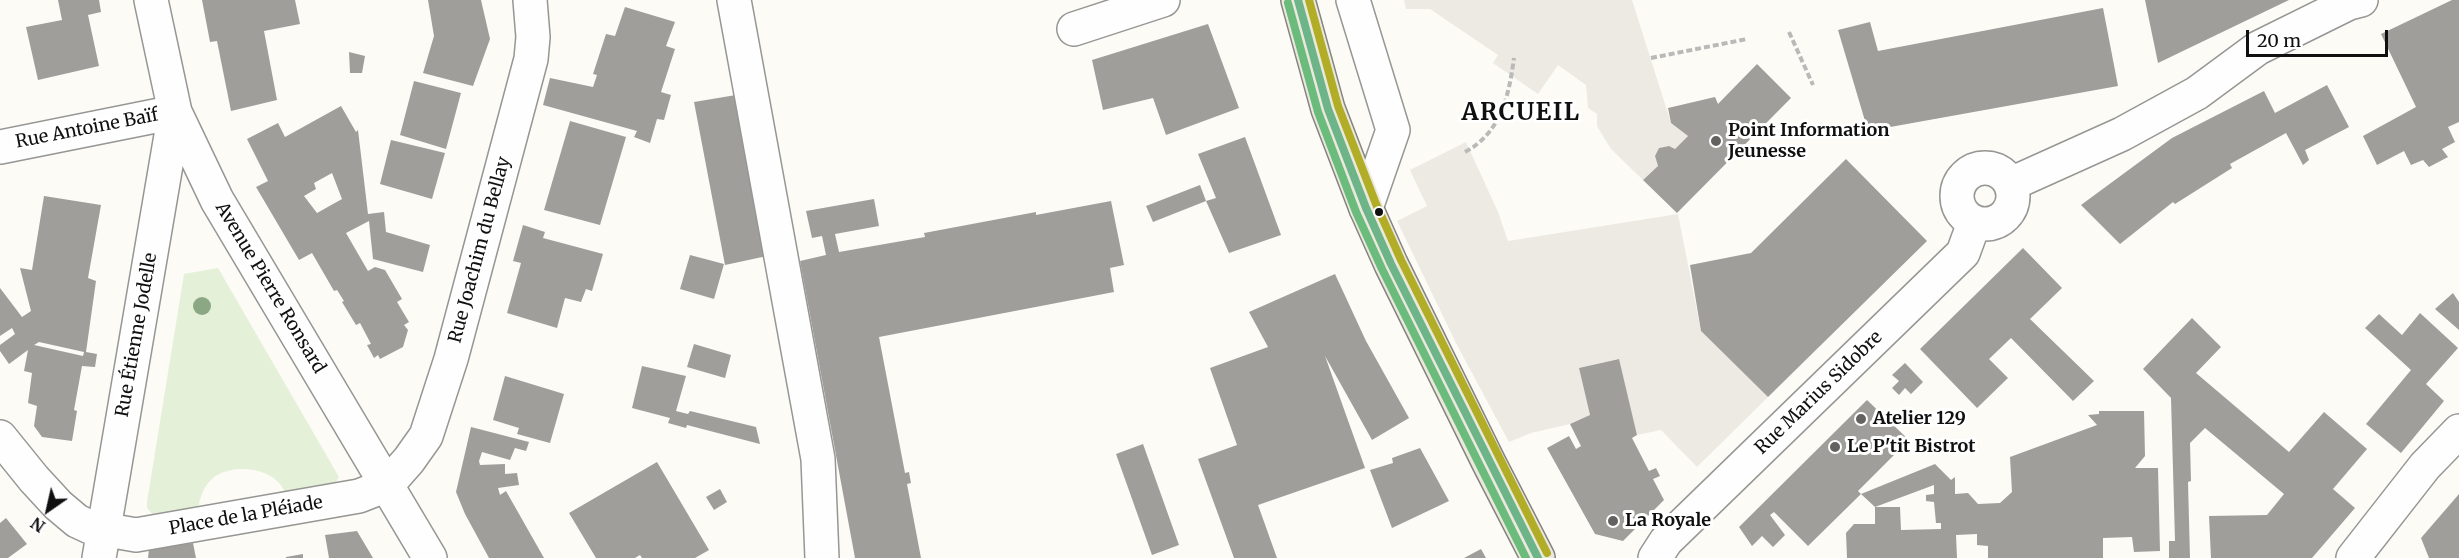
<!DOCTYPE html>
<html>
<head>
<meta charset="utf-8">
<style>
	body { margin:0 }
	#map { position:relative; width:2459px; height:558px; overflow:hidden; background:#fcfbf6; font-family:Merriweather,serif }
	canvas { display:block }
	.north { position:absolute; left:18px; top:480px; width:60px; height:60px; -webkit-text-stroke:4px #fff; paint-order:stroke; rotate:214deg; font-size:16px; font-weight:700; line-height:24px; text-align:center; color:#101010 }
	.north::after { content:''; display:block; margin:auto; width:21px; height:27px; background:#101010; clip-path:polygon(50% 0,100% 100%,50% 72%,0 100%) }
	.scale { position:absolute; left:2246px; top:30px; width:142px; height:27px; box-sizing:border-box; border:3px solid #101010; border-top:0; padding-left:8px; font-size:18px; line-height:21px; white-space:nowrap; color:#101010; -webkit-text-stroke:4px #fff; paint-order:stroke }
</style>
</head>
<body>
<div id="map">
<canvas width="2459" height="558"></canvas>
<div class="north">N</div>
<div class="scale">20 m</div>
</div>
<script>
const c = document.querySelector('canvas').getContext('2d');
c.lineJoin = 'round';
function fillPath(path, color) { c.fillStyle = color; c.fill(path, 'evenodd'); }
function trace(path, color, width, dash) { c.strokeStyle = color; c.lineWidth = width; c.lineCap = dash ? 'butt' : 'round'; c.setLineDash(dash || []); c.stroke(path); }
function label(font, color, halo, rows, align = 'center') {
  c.font = font + ' Merriweather,serif'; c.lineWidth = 6; c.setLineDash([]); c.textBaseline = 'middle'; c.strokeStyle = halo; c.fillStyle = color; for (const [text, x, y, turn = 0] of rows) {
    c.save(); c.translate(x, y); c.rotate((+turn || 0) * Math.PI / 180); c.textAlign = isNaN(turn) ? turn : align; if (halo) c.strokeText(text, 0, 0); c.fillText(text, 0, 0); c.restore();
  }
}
const green = new Path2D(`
	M218 268 339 477 335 483 285 493C276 467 231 462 212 479 203 487 200 498 198 509L152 514 147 508V502L184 274Z`);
const plaza = new Path2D(`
	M1404 0H1632L1671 123 1688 136 1675 149 1668 146 1659 148 1655 156 1658 166 1643 180 1611 149 1597 126V114L1588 108 1586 85 1558 65 1538 94 1493 63 1498 55 1430 9H1406Z
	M1466 142 1498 212 1508 241 1678 214 1701 331 1768 397 1697 467 1661 430 1637 435 1618 359 1579 368 1590 415 1570 424 1531 433 1509 442 1457 345 1397 221 1427 206 1410 170Z`);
const building = new Path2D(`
	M58 0H99L101 12 88 15 99 66 38 80 26 27 62 20Z
	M202 0H295L300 24 264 31 277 100 231 111 217 41 210 42Z
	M428 0H481L490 39 473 86 423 73 434 36Z
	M2145 0H2289L2158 63Z
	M2452 0H2459V122L2448 127 2455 142 2442 149 2448 157 2429 167 2423 160 2411 165 2404 151 2377 165 2363 136 2416 107 2381 34Z
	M625 7 675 22 666 46 675 49 661 92 671 95 664 120 657 119 650 143 634 137 637 131 543 105 550 78 593 87 597 75 593 74 606 34 615 36Z
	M2103 8 2118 86 1868 131 1838 30 1870 22 1878 51Z
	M1208 24 1239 108 1166 135 1153 98 1103 110 1092 60Z
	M349 52 365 56 362 73H350Z
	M1757 64 1791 98 1677 213 1643 180 1658 166 1655 156 1659 148 1669 146 1675 149 1688 136 1671 123 1668 108 1715 97 1718 104Z
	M414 81 461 93 446 149 400 135Z
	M2327 85 2349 127 2305 150 2309 160 2303 165 2286 133 2230 164 2232 168 2175 204 2173 202 2120 244 2081 205 2172 138 2264 91 2275 113Z
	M736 95 767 256 725 265 694 102Z
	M341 106 356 132 358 130 368 214 384 212 386 232 430 245 423 272 373 259 369 221 346 233 368 271 375 267 385 270 402 299 397 302 409 322 404 325 408 330 403 347 380 359 378 355 374 358 367 345 371 344 360 323 356 325 342 302 344 301 337 290 334 291 312 253 299 260 256 187 268 181 247 139 278 123 285 137ZM332 173 342 199 317 213 304 196 316 189 314 183Z
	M570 121 626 137 600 225 544 210Z
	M1245 137 1281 235 1229 253 1206 201 1216 198 1198 154Z
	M391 140 445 153 432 199 380 184Z
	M1846 159 1927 241 1768 397 1701 331 1690 265 1751 253Z
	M1200 185 1206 201 1153 222 1146 206Z
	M44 196 101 205 88 278 96 281 86 352 97 354 95 367 82 366 74 410 77 411 72 441 42 437 34 426 37 406 28 403 32 373 24 371 28 350 9 364 0 351V345L15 334 12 328 0 336V288L22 317 31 311 20 268 32 270ZM39 342 84 352 83 356 34 345Z
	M874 199 879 226 835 234 839 252 925 237 924 233 1036 212V215L1111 201 1124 265 1110 268 1114 292 879 337 905 473 909 472 911 483 907 484 921 558H855L800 261 826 255 822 236 812 238 806 211Z
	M523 225 545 232 543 238 603 254 592 291 586 289 581 302 565 298 557 328 507 313 521 263 513 261Z
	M2023 248 2062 288 2030 319 2094 381 2073 401 2011 338 1989 359 2008 378 1977 408 1920 349Z
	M690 255 724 264 714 299 680 289Z
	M1335 274 1366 341 1409 418 1372 440 1325 356 1365 468 1258 505 1277 558H1234L1198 459 1237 445 1210 368 1268 347 1249 312Z
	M2453 293 2459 302V330L2435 309Z
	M2420 313 2458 348 2426 384 2444 401 2401 453 2366 424 2411 370 2365 328 2379 314 2402 335Z
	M2192 318 2221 347 2196 373 2289 452 2324 412 2367 449 2333 489 2355 508 2312 558H2211L2209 516 2267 515 2284 494 2205 428 2190 443 2191 481 2188 482 2190 558H2169V541H2175L2171 398 2143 369Z
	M694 344 731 355 725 378 687 367Z
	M1619 359 1637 435 1632 438 1649 471 1656 468 1660 476 1653 479 1664 500 1623 541 1595 534 1547 448 1569 436 1576 449 1581 446 1570 424 1590 415 1579 368Z
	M1905 363 1923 382 1911 394 1905 388 1899 395 1892 388 1899 381 1892 375Z
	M642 366 686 376 676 411 688 414 690 411 756 427 760 444 687 425 686 428 668 423 670 418 632 408Z
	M505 376 564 394 550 443 517 434 519 428 493 420Z
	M1867 400 1909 440 1858 491 1861 494 1808 546 1774 512 1770 515 1785 535 1773 547 1762 536 1752 546 1739 527Z
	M2099 411H2144L2145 456 2135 468H2158L2160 551 2134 552 2132 537 2103 538V558H1988V546L1977 545V534L1956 535 1957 558H1847L1846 533 1854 524H1875V507H1900L1901 530 1941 529V523H1936L1934 502 1926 501V495L1934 494V485L1875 507 1861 494 1935 464 1951 480 1955 477V494L1968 493 1978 504 2000 503 2012 492 2010 457 2097 425 2088 415 2099 414Z
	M471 427 529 442 526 451 515 448 510 460 482 452 479 461 480 465 505 464V474L517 473 519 485 498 488 500 495 506 491 544 558H489L465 514 456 492Z
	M1143 444 1179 545 1152 555 1116 454Z
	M1420 448 1449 501 1392 528 1370 470 1393 463 1392 458Z
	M657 462 709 550 695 558H642L640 555 635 558H596L569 513Z
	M720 489 727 502 714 510 706 497Z
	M2459 494V558H2429L2421 538Z
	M6 518 27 544 8 558H0V523Z
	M357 531 373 558H329L325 535Z
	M193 543 196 558H148L149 549Z
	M1481 549 1486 558H1464Z
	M303 554V558H286V557Z`);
const path = new Path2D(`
	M1789 32 1813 85
	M1651 58 1747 39
	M1465 152C1501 133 1509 95 1514 58`);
const minor = new Path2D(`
	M151 0 175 112 217 200 430 558
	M734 0 818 459 822 558
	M1353 0 1393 130 1366 208
	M1074 29 1163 0
	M0 147 175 112
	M1957 196a28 28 0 1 1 56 0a28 28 0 1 1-56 0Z
	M2011 184 2122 134 2197 93 2258 48 2349 3 2361 0
	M0 437 34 479 58 505 77 521 90 527 136 535 359 496 387 485 409 460 426 436 451 359 531 59 533 37 530 0
	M99 558 175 112
	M1655 558 1666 541 1963 253 1974 223
	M2353 558 2425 466 2459 431`);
const major = new Path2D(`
	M1298 0 1328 109 1366 208 1391 264 1489 463 1538 558`);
const bus1 = new Path2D(`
	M1298 0 1328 109 1366 208 1391 264 1538 558`);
const bus2 = new Path2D(`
	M1288 3 1318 112 1356 212 1382 269 1526 558`);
const bus3 = new Path2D(`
	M1309 0 1338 106 1376 204 1401 260 1547 553`);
const trees = [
	[202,306]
];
const markers = [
	[1716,141,6,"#636260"],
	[1379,212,5,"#101010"],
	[1861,419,6,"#636260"],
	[1835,447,6,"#636260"],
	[1613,521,6,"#636260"]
];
const streetNames = [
	["Rue Antoine Baïf",87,129,-11],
	["Rue Joachim du Bellay",480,250,-75],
	["Avenue Pierre Ronsard",270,288,59],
	["Rue Étienne Jodelle",137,335,-80],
	["Rue Marius Sidobre",1819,393,-44],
	["Place de la Pléiade",246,516,-10]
];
const poiNames = [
	["Point Information",1728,131],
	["Jeunesse",1728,152],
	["Atelier 129",1873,419],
	["Le P'tit Bistrot",1847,447],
	["La Royale",1625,521]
];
const districtNames = [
	["ARCUEIL",1521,113]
];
fillPath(green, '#e5f0d8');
fillPath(plaza, '#eceae2');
fillPath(building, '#a09e9b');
trace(minor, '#969694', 36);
trace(major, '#848381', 36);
trace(path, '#b9b9b8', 4, [6, 3]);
trace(minor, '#fffefe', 33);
trace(major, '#ebe8dc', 33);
trace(bus1, '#6db488', 8);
trace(bus2, '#6bbb7d', 8);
trace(bus3, '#b2ad26', 8);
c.fillStyle = '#8ca783';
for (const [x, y] of trees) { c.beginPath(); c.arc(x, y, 9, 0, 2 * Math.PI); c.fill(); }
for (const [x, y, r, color] of markers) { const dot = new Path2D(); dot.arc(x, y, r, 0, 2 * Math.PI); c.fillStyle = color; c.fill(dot); trace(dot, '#fff', 2); }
label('18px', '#101010', '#fff', streetNames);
label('bold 18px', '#101010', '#fff', poiNames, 'left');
c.letterSpacing = '1.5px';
label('bold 24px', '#101010', '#fff', districtNames);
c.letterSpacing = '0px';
</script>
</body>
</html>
